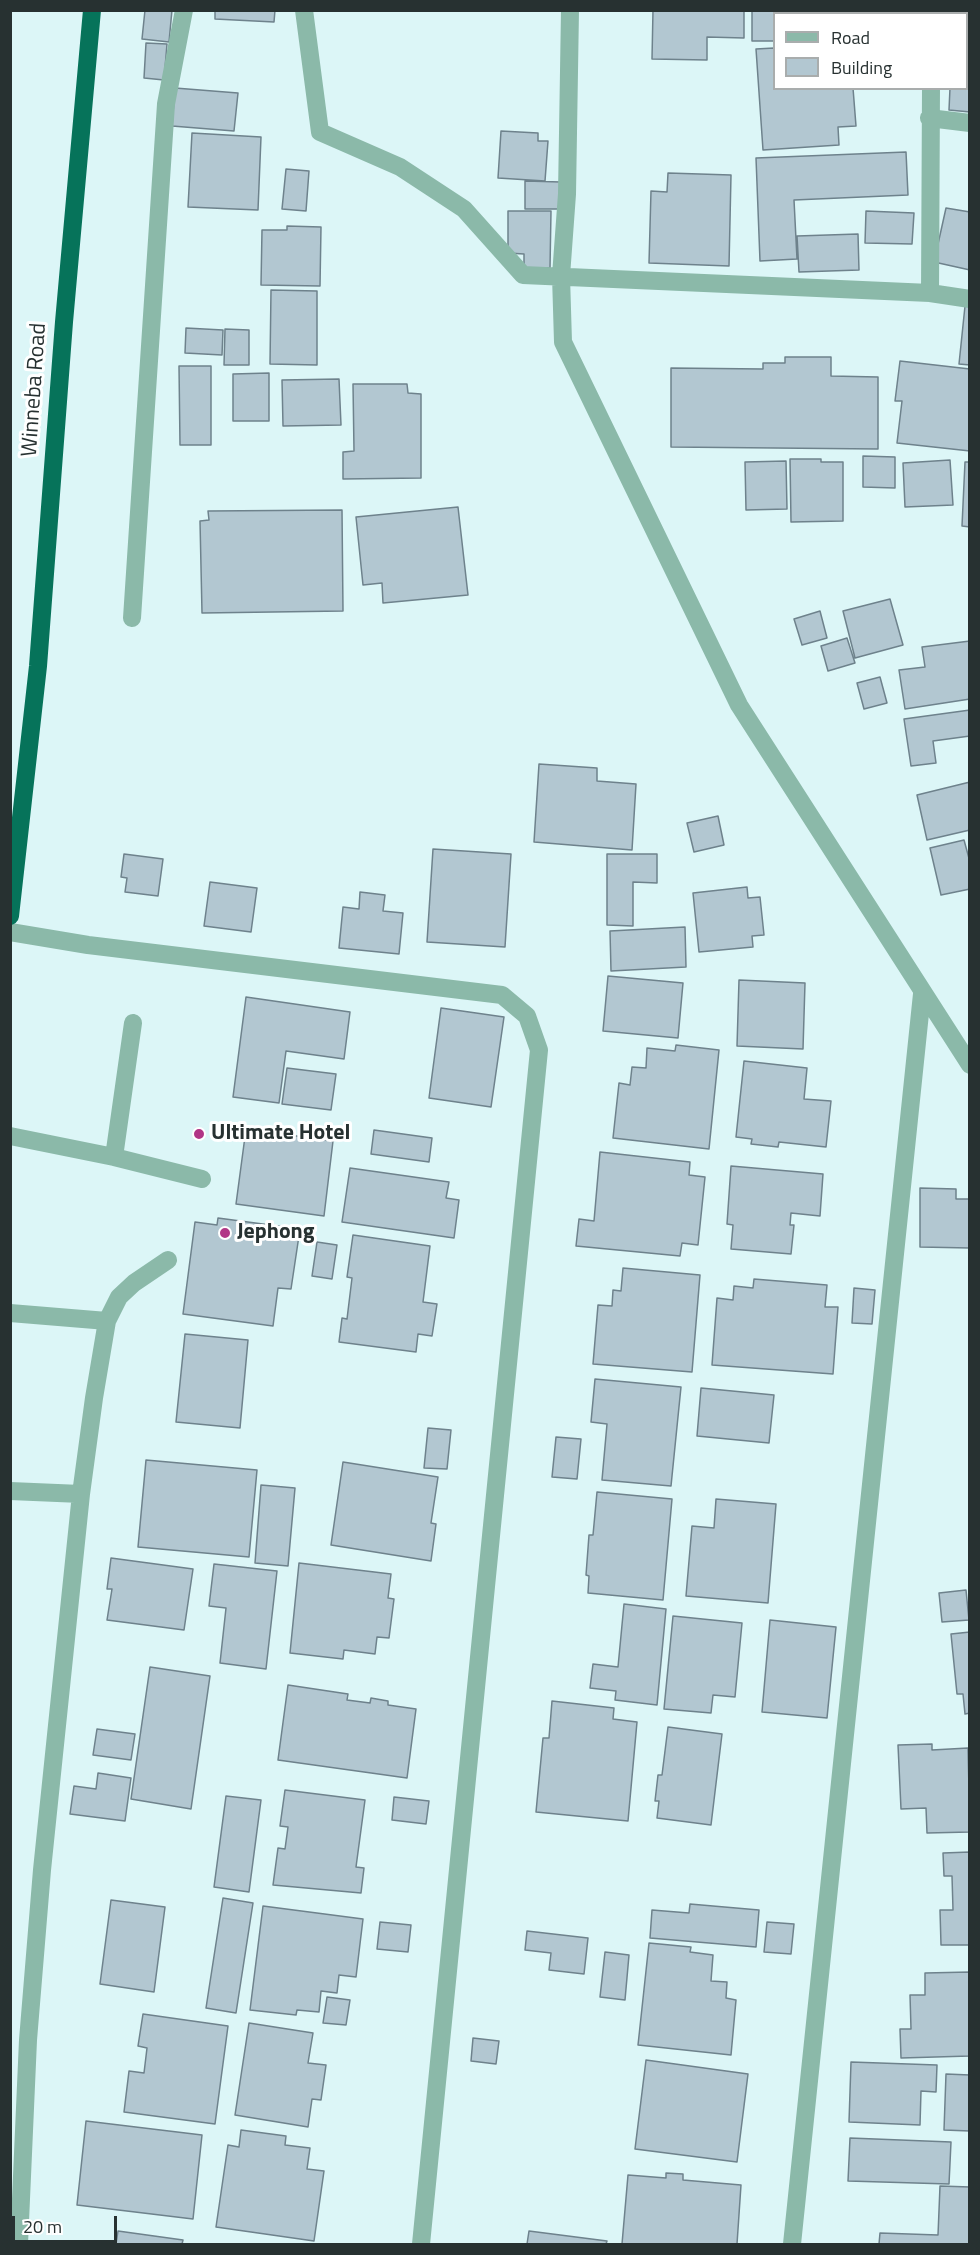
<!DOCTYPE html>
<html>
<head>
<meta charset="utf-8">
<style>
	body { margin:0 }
	#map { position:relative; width:980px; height:2255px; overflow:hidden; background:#dcf6f7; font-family:"Titillium Web",sans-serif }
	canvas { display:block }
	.frame { position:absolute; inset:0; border:12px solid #273131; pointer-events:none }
	.legend { position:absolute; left:773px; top:12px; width:195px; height:78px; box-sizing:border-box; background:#fff; border:2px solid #a9adad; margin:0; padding:8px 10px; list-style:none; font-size:18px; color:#273131 }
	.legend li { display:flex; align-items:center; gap:12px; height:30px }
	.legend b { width:30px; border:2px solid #a9adad }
	.scale { position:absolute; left:12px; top:2216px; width:105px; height:27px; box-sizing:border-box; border:3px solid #273131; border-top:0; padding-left:8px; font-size:18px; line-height:21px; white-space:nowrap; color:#273131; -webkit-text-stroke:4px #fff; paint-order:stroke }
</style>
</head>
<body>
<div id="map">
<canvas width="980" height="2255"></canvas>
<div class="frame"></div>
<ul class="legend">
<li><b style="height:8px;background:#8bb9a9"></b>Road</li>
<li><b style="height:16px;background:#b2c7d1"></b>Building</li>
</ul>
<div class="scale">20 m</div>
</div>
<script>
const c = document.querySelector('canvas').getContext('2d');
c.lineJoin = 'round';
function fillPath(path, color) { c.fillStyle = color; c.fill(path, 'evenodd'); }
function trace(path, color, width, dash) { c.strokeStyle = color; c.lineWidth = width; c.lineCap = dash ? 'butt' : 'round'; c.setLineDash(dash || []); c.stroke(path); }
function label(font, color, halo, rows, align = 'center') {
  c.font = font + ' "Titillium Web",sans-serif'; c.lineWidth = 6; c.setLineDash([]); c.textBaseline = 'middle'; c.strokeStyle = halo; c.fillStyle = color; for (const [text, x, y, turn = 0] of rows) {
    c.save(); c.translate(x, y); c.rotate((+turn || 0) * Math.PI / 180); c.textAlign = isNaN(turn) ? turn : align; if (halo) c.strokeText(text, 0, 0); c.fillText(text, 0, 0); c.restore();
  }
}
const building = new Path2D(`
	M145 10H172L169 42 142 39Z
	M215 10H275L274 22 215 19Z
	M653 10H744V38L707 37V60L652 59Z
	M752 10H775L774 41H752Z
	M856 10H915V14H856Z
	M966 41H970V112L949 110 950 88H966Z
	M146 43 167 44 164 80 144 78Z
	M774 48V88H853L856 126 838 127 839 145 763 150 756 49Z
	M175 88 238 93 234 131 172 126Z
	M501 131 538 133V141H548L545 181 498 178Z
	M192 133 261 137 258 210 188 207Z
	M906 152 908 195 794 200 797 259 760 261 756 158Z
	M286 169 309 171 306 211 282 209Z
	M668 173 731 175 729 266 649 263 651 191 667 192Z
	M525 181 561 182V209H525Z
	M946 208 970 212V270L934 262Z
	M508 211H551L550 268H524V254L508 253Z
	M866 211 914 213 912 244 865 243Z
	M287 226 321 227 320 286 261 285 262 230H287Z
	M858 234 859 270 799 272 797 236Z
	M271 290 317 291V365L270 364Z
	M965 306H970V365L959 364Z
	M186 328 223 330 222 355 185 353Z
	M225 329 249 330V365H224Z
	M785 357H831V376L878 377V449L671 447V368L763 369V363H785Z
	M900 361 970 369V451L897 443 902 401H895Z
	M179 366H211V445H180Z
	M269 373V421H233V374Z
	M339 379 341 425 283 426 282 380Z
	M353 384H407L408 393 421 394V478L343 479V452L354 451Z
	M863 456 895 457V488L863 487Z
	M790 459H821V462H843V521L791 522Z
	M950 460 953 505 905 507 903 463Z
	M786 461 787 509 746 510 745 462Z
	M965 462H970V527L962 526Z
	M458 507 468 595 383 603 382 583 363 585 356 517Z
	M342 510 343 611 202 613 200 521 209 520 208 511Z
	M890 599 903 645 855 658 843 611Z
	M820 611 827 638 802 645 794 619Z
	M847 638 855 663 828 671 821 646Z
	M970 641V699L905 709 899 670 925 667 922 647Z
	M880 677 887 703 864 709 857 683Z
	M970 710V736L933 741 936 763 911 766 904 719Z
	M539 764 597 768V781L636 784 632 850 534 842Z
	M970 782V830L927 840 917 795Z
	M718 816 724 845 694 852 687 823Z
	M964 840 970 862V889L941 895 930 848Z
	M433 849 511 854 505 947 427 942Z
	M124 854 163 859 158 896 125 892 127 878 121 877Z
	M607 854H657V883L633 882V926L607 925Z
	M210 882 257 888 251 932 204 926Z
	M747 887 748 898 760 897 764 935 752 936 753 947 699 952 693 893Z
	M360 892 385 895 383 911 403 913 399 954 339 948 343 907 359 909Z
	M685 927 686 967 611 971 610 931Z
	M608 976 683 983 678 1038 603 1031Z
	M739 980 805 983 803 1049 737 1046Z
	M246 997 350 1012 344 1059 286 1051 279 1103 233 1097Z
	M441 1008 504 1017 491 1107 429 1098Z
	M676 1045 719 1050 709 1149 613 1138 619 1083 630 1085 632 1067 646 1068 647 1048 675 1051Z
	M744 1061 807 1068 804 1099 831 1101 826 1147 779 1142 778 1147 751 1144 752 1139 736 1137Z
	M287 1068 336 1074 331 1110 282 1104Z
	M246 1129 333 1141 324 1216 236 1204Z
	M374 1130 432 1138 429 1162 371 1154Z
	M600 1152 690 1162 689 1175 705 1177 698 1245 682 1243 680 1256 576 1246 579 1219 594 1221Z
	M731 1166 823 1174 820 1216 791 1213 790 1225H794L791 1254 731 1249 733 1225 727 1224Z
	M350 1168 449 1182 446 1198 459 1200 454 1238 342 1222Z
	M920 1188 956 1189V1199H970V1248L920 1247Z
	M218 1218 300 1229 291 1289 278 1288 273 1326 183 1314 195 1222 217 1225Z
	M353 1235 430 1246 423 1302 437 1304 432 1336 418 1334 416 1352 339 1342 342 1318 347 1319 352 1278 347 1277Z
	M317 1242 337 1245 332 1279 312 1276Z
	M623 1268 700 1275 692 1372 593 1364 598 1305 612 1306 613 1290 621 1291Z
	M754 1279 827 1285 825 1307H838L833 1374 712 1365 717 1298 733 1300 734 1286 753 1288Z
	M854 1288 875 1290 872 1324 852 1323Z
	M185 1334 248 1340 240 1428 176 1422Z
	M595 1379 681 1387 671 1486 602 1480 607 1424 591 1422Z
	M701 1388 774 1395 769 1443 697 1436Z
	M428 1428 451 1430 447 1469 424 1468Z
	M556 1437 581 1439 577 1479 552 1477Z
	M146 1460 257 1470 249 1557 138 1547Z
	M343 1462 438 1477 431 1523 436 1524 431 1561 331 1545Z
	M261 1485 295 1488 288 1566 255 1563Z
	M597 1492 672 1499 663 1600 588 1593 589 1576 586 1575 589 1535H593Z
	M716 1499 776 1504 768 1603 686 1596 692 1526 714 1528Z
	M111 1558 193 1569 184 1630 107 1620 112 1589H107Z
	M299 1563 391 1574 388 1598 394 1599 389 1638 377 1637 375 1654 344 1650 343 1659 290 1653Z
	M214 1564 277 1571 266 1669 220 1663 226 1608 209 1606Z
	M966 1590 969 1620 942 1622 939 1593Z
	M624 1604 666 1609 657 1705 615 1700 616 1691 590 1688 593 1664 618 1667Z
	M673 1616 742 1623 735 1697 713 1695 711 1713 664 1709Z
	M770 1620 836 1627 827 1718 762 1712Z
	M970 1632V1713L965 1714 963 1694H957L951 1634Z
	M150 1667 210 1676 191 1809 131 1799Z
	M288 1685 348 1694 347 1700 370 1703 371 1698 388 1701V1705L416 1709 407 1778 278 1760Z
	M552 1701 614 1708 613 1719 637 1722 628 1821 536 1812 543 1738H549Z
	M668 1727 722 1734 711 1825 657 1818 659 1801H655L658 1775H662Z
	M97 1729 135 1734 131 1760 93 1755Z
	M932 1744V1750L968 1748 970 1832 927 1833 926 1808 901 1809 898 1745Z
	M98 1773 131 1778 125 1821 70 1814 74 1786 96 1789Z
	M285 1790 365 1800 356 1867 364 1868 361 1893 273 1885 278 1848 285 1849 288 1827 280 1826Z
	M226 1796 261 1800 249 1892 214 1887Z
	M394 1797 429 1801 426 1824 392 1820Z
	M970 1852V1945H941L940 1910H953L952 1876H944L943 1853Z
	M223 1898 253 1903 236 2013 206 2008Z
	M111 1900 165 1907 154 1992 100 1984Z
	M690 1904 759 1910 756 1947 650 1938 652 1910 689 1913Z
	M263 1906 363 1919 356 1977 339 1975 337 1993 321 1991 319 2012 297 2010 296 2015 250 2010Z
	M380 1922 411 1925 408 1952 377 1949Z
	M767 1922 794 1924 791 1954 764 1952Z
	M527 1931 588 1938 584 1974 549 1970 551 1953 525 1950Z
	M649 1943 691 1947 690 1952 713 1955 711 1981 727 1982 726 1998 736 2000 731 2055 638 2045Z
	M605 1952 629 1955 625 2000 600 1997Z
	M970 1972V2056L901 2058 900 2029H911L910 1995H925V1973Z
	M327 1997 350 2000 346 2025 323 2023Z
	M143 2014 228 2026 215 2124 124 2112 129 2071 144 2073 147 2048 138 2046Z
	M249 2023 313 2033 308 2063 326 2065 321 2100 312 2099 308 2127 235 2115Z
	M473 2038 499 2041 496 2064 471 2061Z
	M646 2060 748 2074 737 2162 635 2149Z
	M851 2062 937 2065 936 2092 921 2091 920 2125 849 2122Z
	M946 2074 970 2075V2131L944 2130Z
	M86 2121 202 2135 193 2219 77 2205Z
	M241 2130 286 2136 285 2145 310 2148 307 2169 324 2171 314 2241 216 2227 228 2145 239 2147Z
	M850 2138 951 2142 949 2184 848 2181Z
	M666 2173 683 2174V2180L741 2185 737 2244H622L628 2175 666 2178Z
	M940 2186 970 2187V2244H879L880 2233 938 2235Z
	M118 2231 183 2240 182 2244H116Z
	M529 2231 607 2241 606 2244H527Z`);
const minor = new Path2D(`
	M304 10 320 132 400 167 464 209 523 275 930 293
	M570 10 567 194 561 276 563 342 739 705 970 1065
	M934 14 935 10
	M931 88 930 293 970 299
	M929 118 970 123
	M132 618 166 104 184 10
	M10 932 88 945 502 995 527 1016 539 1050 421 2244
	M10 1136 114 1157 202 1179
	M114 1157 133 1023
	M10 1313 107 1321
	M10 1491 81 1494
	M19 2244 28 2040 42 1870 81 1494 94 1398 107 1321 119 1297 134 1283 168 1260
	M792 2244 922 994`);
const highway = new Path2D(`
	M10 916 38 666 64 322 92 10`);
const markers = [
	[199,1134,6,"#b13586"],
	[225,1233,6,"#b13586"]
];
const streetNames = [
	["Winneba Road",35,390,-86]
];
const poiNames = [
	["Ultimate Hotel",211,1134],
	["Jephong",237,1233]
];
fillPath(building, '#b2c7d1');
trace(building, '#6e828c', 1.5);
trace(minor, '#8bb9a9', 18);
trace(highway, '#06735a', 18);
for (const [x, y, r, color] of markers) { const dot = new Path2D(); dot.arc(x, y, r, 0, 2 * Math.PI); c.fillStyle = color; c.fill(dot); trace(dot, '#fff', 2); }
label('22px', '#273131', '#fff', streetNames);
label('bold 22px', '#273131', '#fff', poiNames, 'left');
</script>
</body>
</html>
